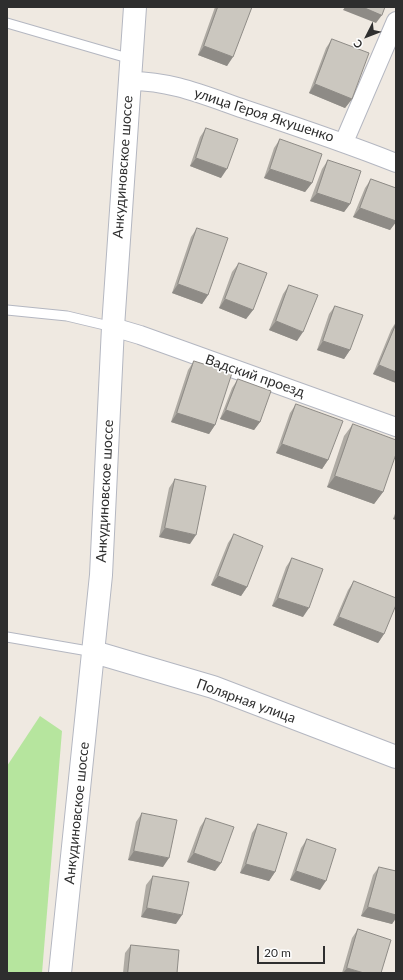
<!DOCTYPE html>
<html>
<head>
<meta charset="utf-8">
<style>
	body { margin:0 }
	#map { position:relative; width:403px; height:980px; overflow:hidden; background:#efe9e1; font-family:Lato,sans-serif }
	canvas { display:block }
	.frame { position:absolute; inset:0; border:8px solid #2e2e2e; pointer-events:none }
	.north { position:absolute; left:347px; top:16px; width:40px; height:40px; -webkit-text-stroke:3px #fff; paint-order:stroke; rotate:228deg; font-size:11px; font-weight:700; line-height:16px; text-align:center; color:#2e2e2e }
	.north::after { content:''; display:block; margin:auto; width:14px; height:18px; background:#2e2e2e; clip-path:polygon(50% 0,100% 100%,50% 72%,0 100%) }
	.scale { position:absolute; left:257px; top:946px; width:68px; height:18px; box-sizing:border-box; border:2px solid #2e2e2e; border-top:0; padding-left:5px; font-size:12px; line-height:14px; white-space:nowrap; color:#2e2e2e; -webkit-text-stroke:3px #fff; paint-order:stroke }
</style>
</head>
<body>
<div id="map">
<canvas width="403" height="980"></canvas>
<div class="frame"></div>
<div class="north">С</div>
<div class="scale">20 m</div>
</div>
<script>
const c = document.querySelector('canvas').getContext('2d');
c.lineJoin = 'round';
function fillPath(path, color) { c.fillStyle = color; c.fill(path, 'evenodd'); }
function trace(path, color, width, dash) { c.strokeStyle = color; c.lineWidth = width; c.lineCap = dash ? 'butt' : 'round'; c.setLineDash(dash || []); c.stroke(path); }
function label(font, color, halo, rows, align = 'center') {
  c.font = font + ' Lato,sans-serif'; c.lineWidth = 3.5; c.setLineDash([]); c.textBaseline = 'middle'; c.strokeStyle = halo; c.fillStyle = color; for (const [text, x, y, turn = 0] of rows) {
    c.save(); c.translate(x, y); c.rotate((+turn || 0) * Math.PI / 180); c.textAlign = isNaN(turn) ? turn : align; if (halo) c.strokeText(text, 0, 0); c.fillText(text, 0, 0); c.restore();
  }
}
const green = new Path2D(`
	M40 716 62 731 42 973H7V766Z`);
const lane = new Path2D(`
	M7 23 131 59
	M7 310 67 316 113 327
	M7 637 94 652`);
const street = new Path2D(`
	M129 81C169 80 206 96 244 109 295 126 346 143 396 163
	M344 142 396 21
	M113 327 140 335 396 427`);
const secondary = new Path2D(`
	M94 652 213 687 396 757
	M60 973 101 575 113 327 135 7`);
const wall = new Path2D(`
	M215 7H252L227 66 198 55Z
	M332 39 352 99 345 108 309 93 326 48Z
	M206 128 221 178 190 166 200 137Z
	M280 139 312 183 305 192 264 178 274 148Z
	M328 160 350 204 344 212 310 201 322 169Z
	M371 179 396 188V222L390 230 353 217 365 188Z
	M197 228 208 295 202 304 172 293 191 237Z
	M239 263 253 310 246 319 219 308 232 272Z
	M289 285 297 341 269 330 283 294Z
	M335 306 350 350 344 359 317 350 329 314Z
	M396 322V383L373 374 391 330Z
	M194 361 215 425 209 434 171 422 188 370Z
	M238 379 260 422 254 430 220 419 232 388Z
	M296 404 328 460 322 469 276 453 290 413Z
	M353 424 383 492 374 504 327 487 344 436Z
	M175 479 190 544 159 537 169 488Z
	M396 511V520L393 519Z
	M234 534 247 587 241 596 211 585 228 543Z
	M292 558 303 617 272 606 286 567Z
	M354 581 384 634 378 643 333 625 348 590Z
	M142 813 163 867 128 860 136 822Z
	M206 818 221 863 215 871 187 862 200 827Z
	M258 824 275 872 269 881 240 873 252 833Z
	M307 839 320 890 290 880 301 848Z
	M379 867 396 915V918L392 924 361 916 373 875Z
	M153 876 176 924 141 917 146 885Z
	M358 929 381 973H342L352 938Z
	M131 945 177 973H123L125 953Z`);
const shadedWall = new Path2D(`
	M345 7H363L382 15 376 23 343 10Z
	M204 46 233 57 227 66 198 55Z
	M315 84 352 99 345 108 309 93Z
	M196 158 227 169 221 178 190 166Z
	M270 169 312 183 305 192 264 178Z
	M317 193 350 204 344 212 310 201Z
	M360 208 396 221V222L390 230 353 217Z
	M178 284 208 295 202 304 172 293Z
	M225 299 253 310 246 319 219 308Z
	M276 321 303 332 297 341 269 330Z
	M323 341 350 350 344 359 317 350Z
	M379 365 396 372V383L373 374Z
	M226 410 260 422 254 430 220 419Z
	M177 413 215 425 209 434 171 422Z
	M282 444 328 460 322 469 276 453Z
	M335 476 383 492 374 504 327 487Z
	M396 515V520L393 519Z
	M165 528 196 535 190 544 159 537Z
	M218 576 247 587 241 596 211 585Z
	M278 598 309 608 303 617 272 606Z
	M339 617 384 634 378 643 333 625Z
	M134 851 169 858 163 867 128 860Z
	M194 853 221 863 215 871 187 862Z
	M246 864 275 872 269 881 240 873Z
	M296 871 326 881 320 890 290 880Z
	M368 907 396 915V918L392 924 361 916Z
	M147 908 182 915 176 924 141 917Z
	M347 968 364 973H343Z`);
const building = new Path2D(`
	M218 7H252L233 57 204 46Z
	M363 7H385L382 15Z
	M332 39 369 53 352 99 315 84Z
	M206 128 238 139 227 169 196 158Z
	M280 139 322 154 312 183 270 169Z
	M328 160 361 171 350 204 317 193Z
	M371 179 396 188V221L360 208Z
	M197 228 228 238 208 295 178 284Z
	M239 263 267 273 253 310 225 299Z
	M289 285 318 295 303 332 276 321Z
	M335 306 363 315 350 350 323 341Z
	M396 324V372L379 365Z
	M194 361 232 373 215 425 177 413Z
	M238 379 271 391 260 422 226 410Z
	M296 404 343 421 328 460 282 444Z
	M353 424 396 440V454L383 492 335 476Z
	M175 479 206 486 196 535 165 528Z
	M234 534 263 546 247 587 218 576Z
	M292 558 323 569 309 608 278 598Z
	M354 581 396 598V605L384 634 339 617Z
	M142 813 177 820 169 858 134 851Z
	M206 818 234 827 221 863 194 853Z
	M258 824 287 833 275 872 246 864Z
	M307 839 336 849 326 881 296 871Z
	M379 867 396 871V915L368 907Z
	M153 876 189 882 182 915 147 908Z
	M358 929 391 940 381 973H364L347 968Z
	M131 945 179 950 177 973H128Z`);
const streetNames = [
	["улица Героя Якушенко",264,115,18],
	["Анкудиновское шоссе",123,167,-86],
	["Вадский проезд",255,376,19],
	["Анкудиновское шоссе",105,491,-87],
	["Полярная улица",246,701,20],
	["Анкудиновское шоссе",77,813,-84]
];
fillPath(green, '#b6e59e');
trace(lane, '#b4b7c1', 11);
trace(street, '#b4b7c1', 20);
trace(secondary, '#b4b7c1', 24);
trace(lane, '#fff', 9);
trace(street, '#fff', 18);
trace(secondary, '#fff', 22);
fillPath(wall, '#afaba4');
fillPath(shadedWall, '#8e8b86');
fillPath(building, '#cbc7bf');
trace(building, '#8e8b86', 1);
label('14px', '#2e2e2e', '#fff', streetNames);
</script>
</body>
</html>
